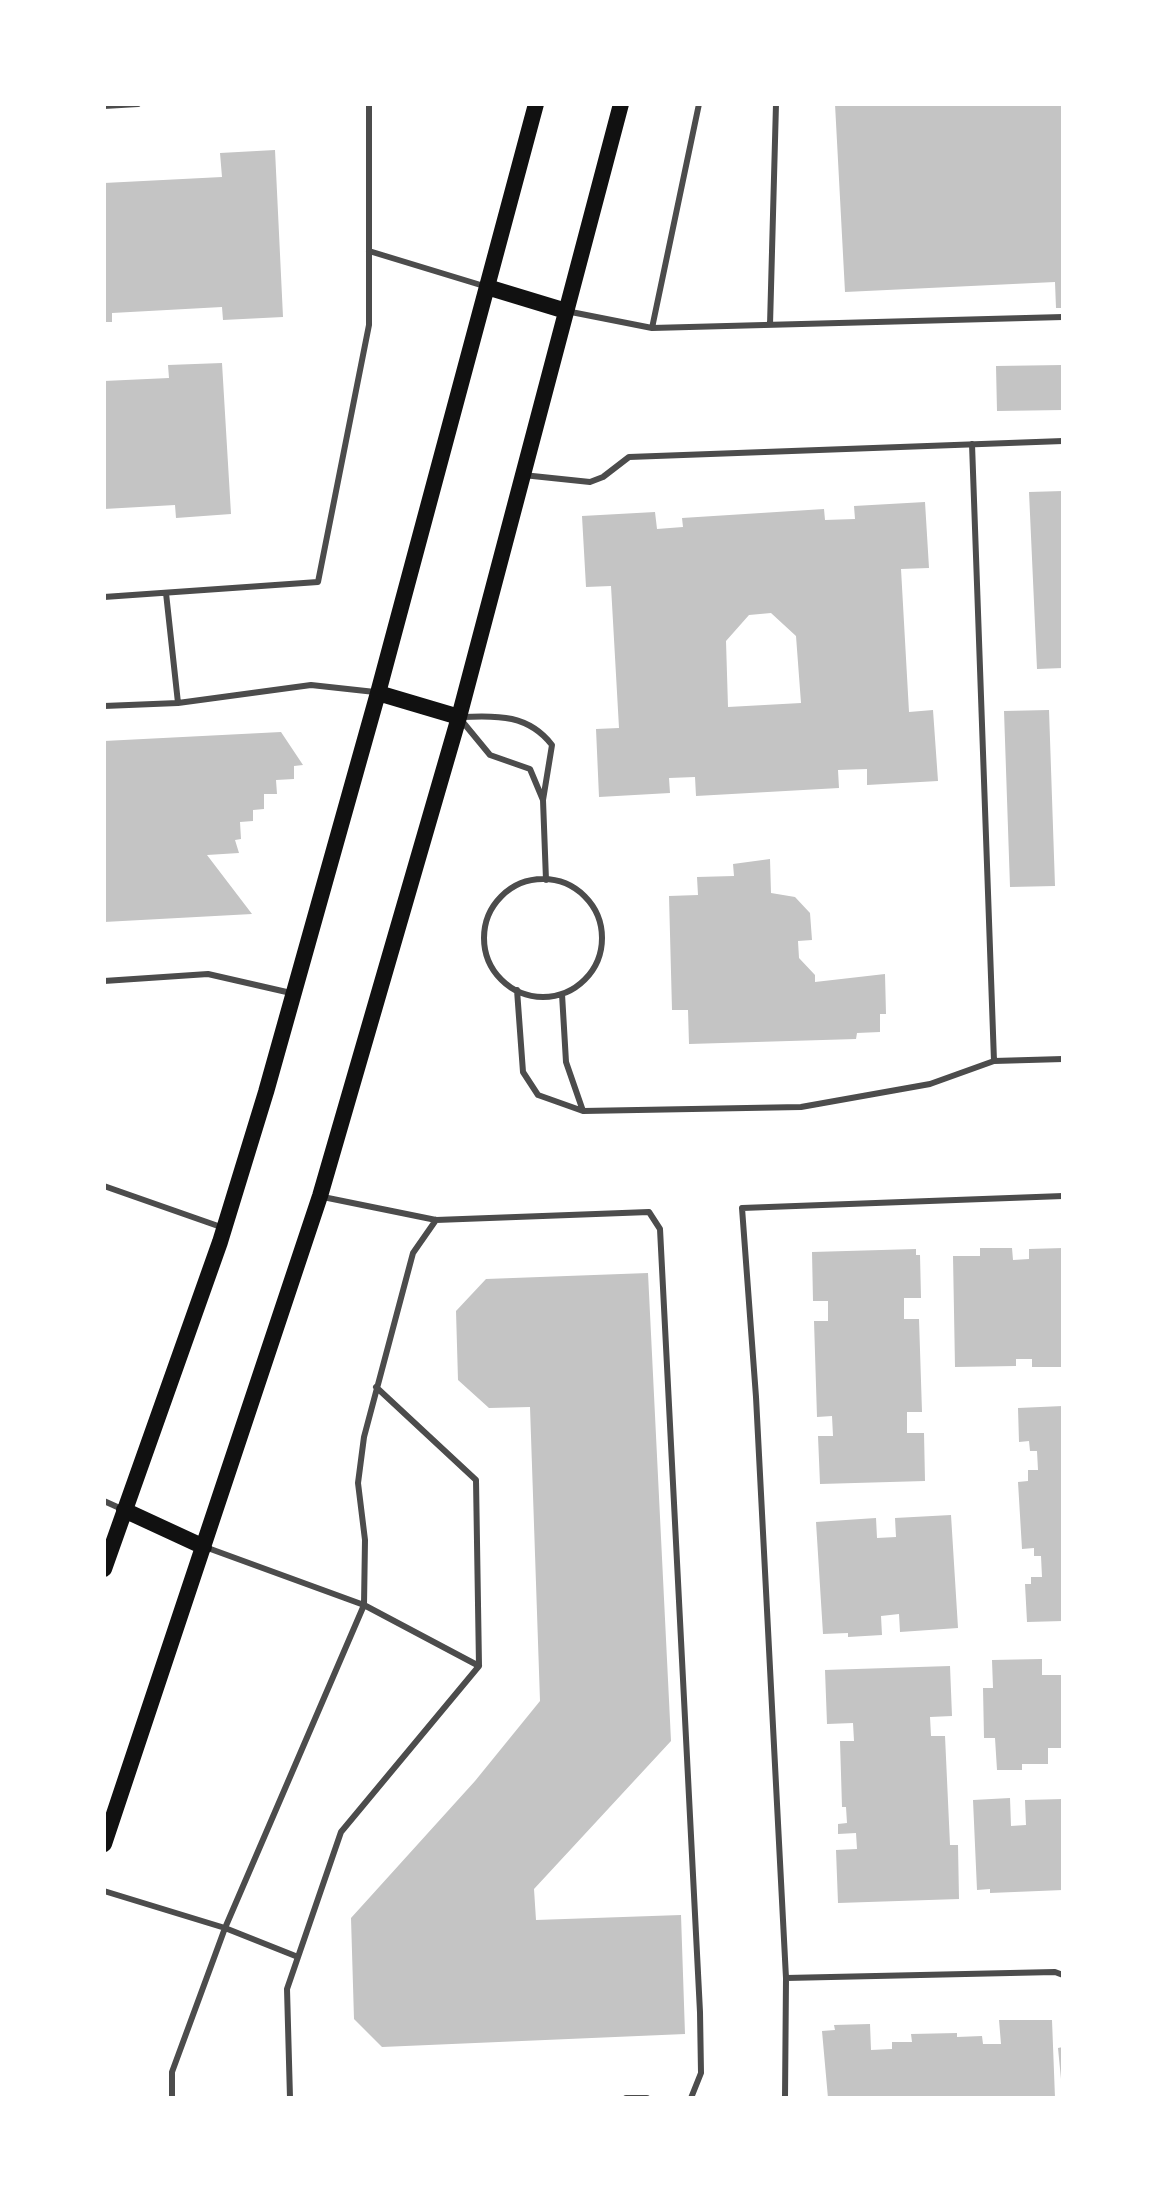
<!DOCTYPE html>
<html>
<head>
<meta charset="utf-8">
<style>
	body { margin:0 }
	#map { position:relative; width:1167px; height:2202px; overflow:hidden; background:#fff; font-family:Quicksand,sans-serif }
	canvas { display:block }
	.frame { position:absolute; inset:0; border:106px solid #fff; pointer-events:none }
</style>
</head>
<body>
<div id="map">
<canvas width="1167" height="2202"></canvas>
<div class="frame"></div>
</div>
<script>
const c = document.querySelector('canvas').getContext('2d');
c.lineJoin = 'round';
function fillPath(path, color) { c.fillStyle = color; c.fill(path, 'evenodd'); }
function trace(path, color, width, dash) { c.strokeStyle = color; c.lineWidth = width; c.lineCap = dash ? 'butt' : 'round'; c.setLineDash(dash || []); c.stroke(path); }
const building = new Path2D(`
	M835 104H1063V308H1056L1055 282 845 292Z
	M275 150 283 317 223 320 222 307 112 313V322H104V183L222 177 220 153Z
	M222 363 231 514 176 518 175 505 104 509V381L169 378 168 365Z
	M1063 365V410L997 411 996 366Z
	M1063 491V668L1037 669 1029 492Z
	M925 502 929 568 901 569 909 712 933 710 938 781 867 785V769L838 770 839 788 696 796 695 777 669 778 670 793 599 797 596 729 619 728 611 586 586 587 582 516 655 512 657 529 683 527 682 518 824 509 825 520 855 519 854 506ZM771 613 796 636 801 703 728 707 726 641 749 615Z
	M1049 710 1055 886 1010 887 1004 711Z
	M281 732 303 765 294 766V779L276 780 277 794H264V809L253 810V821L240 822 241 839 235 840 239 853 207 855 252 914 104 922V741Z
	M770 859 771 893 795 897 810 913 812 940 798 941 799 958 815 975V982L885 974 886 1014H880V1032L857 1033 856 1039 689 1044 688 1010H672L669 896 698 895 697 877 734 876 733 864Z
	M980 1248H1012L1013 1260 1029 1259V1249L1063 1248V1367H1032V1359H1016V1366L955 1367 953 1256H980Z
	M916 1249V1255H920L921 1298H904V1319H919L922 1412H907V1433H924L925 1481 820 1484 818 1436H833L832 1416 817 1417 814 1321H828V1301H813L812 1252Z
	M648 1273 671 1741 534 1889 536 1920 681 1915 685 2034 382 2047 354 2019 351 1918 475 1781 540 1701 530 1407 489 1408 458 1380 456 1311 486 1279Z
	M1063 1406V1621L1027 1622 1025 1584H1031V1577H1042L1041 1556H1034V1548L1022 1549 1018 1482 1028 1481V1470H1038L1037 1451H1030L1029 1441 1019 1442 1018 1408Z
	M951 1515 958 1628 900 1632 899 1614 881 1616 882 1635 848 1637V1633L823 1634 816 1522 876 1518 877 1538 896 1537 895 1518Z
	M1042 1659V1675H1063V1748H1048V1764H1022V1770H997L995 1738H984L983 1688H993L992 1660Z
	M950 1666 952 1716 930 1717 931 1736H945L950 1845H958L959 1899 838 1903 836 1850 857 1849 856 1833 838 1834V1824L847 1823 846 1807H842L840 1741H854L853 1723 827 1724 825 1670Z
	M1010 1798 1011 1826 1026 1825 1025 1800 1063 1799V1890L990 1893V1889L977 1890 973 1800Z
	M999 2020H1052L1055 2098H828L822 2031 835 2030 834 2025 870 2024 871 2050 892 2049V2042H912L911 2034 957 2033V2037L982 2036 983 2044H1001Z
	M1063 2047V2079H1061L1058 2048Z`);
const service = new Path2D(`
	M104 106 138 104
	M369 251 484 286
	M566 311 652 328 1063 317
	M770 325 776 104
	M652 328 699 104
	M972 444 994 1061
	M523 475 590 482 603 477 629 457 1063 441
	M166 593 178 703
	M104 597 318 582 369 325V104
	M104 706 178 703 311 685 375 692
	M462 717C498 715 529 715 552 745L543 800 546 880
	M462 721 490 755 530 769 543 800
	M484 938a59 59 0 1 1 118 0a59 59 0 1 1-118 0Z
	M104 981 208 974 291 993
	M517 990 523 1072 538 1095 583 1111 801 1107 930 1084 994 1061 1063 1059
	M562 994 566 1062 583 1111
	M104 1186 221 1227
	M323 1197 436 1220 649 1212 660 1229 700 2012 701 2073 691 2098
	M104 1501 124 1510
	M205 1547 364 1605 479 1666
	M104 1891 225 1928 298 1957
	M786 1978 1055 1972 1063 1975
	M172 2098V2072L225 1928 364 1605 365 1540 358 1483 364 1437 413 1253 436 1220
	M290 2098 287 1989 341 1832 479 1666 476 1480 376 1387
	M626 2098H647
	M785 2098 786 1978 756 1397 742 1208 1063 1196`);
const secondary = new Path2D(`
	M487 287 566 311
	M378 693 459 717
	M124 1510 204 1547
	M104 1569 220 1242 266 1092 378 693 536 104
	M104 1844 320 1196 459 717 621 104`);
fillPath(building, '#c4c4c4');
trace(service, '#4c4c4c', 6);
trace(secondary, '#111', 16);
</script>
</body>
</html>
